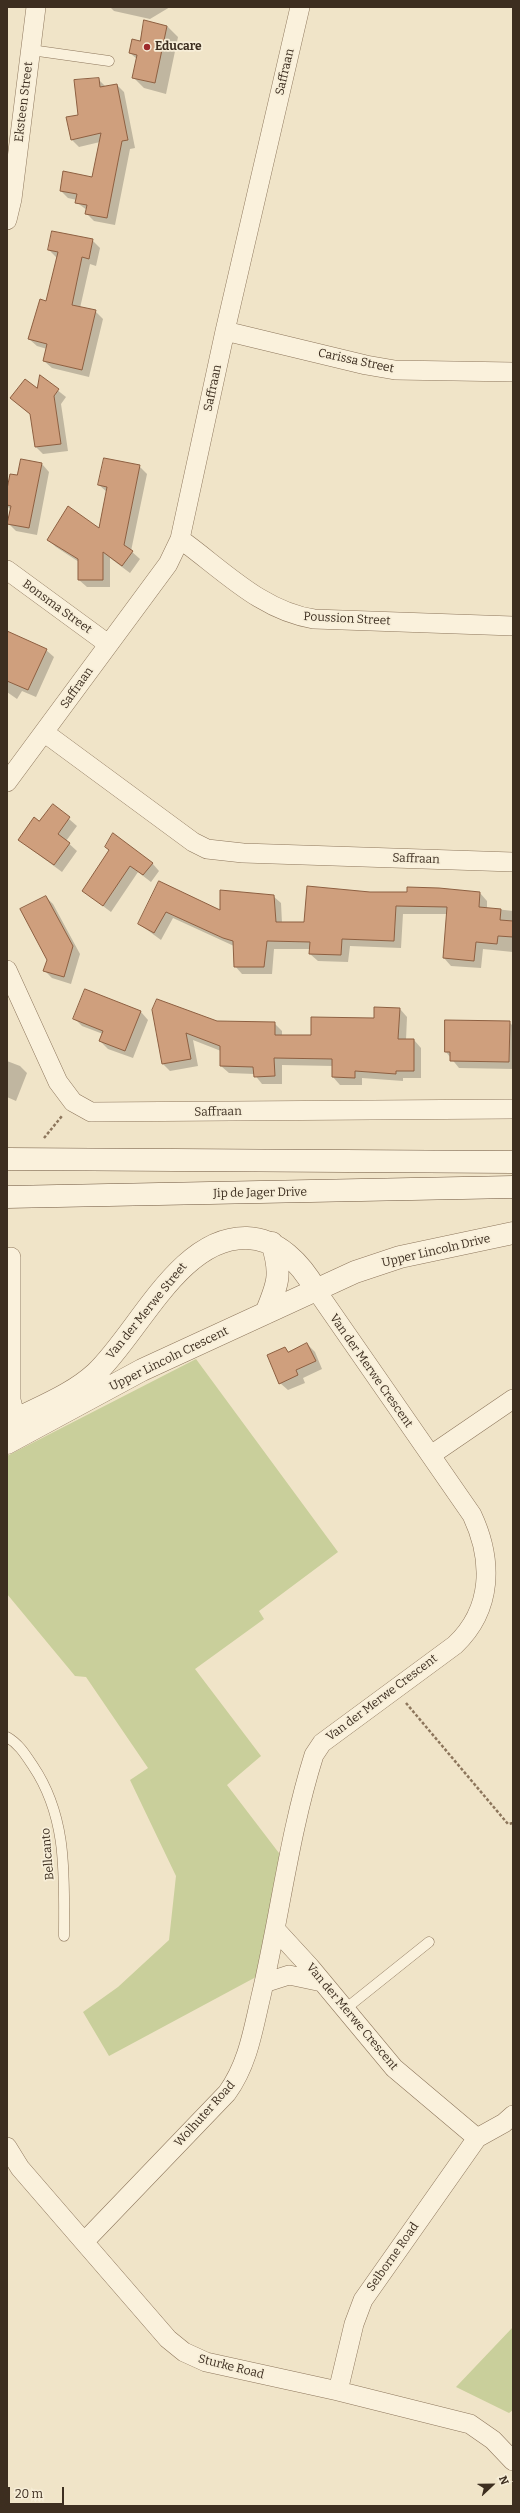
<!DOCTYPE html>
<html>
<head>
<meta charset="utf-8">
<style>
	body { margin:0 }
	#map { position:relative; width:520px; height:2513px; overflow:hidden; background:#f0e4c8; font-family:Bitter,serif }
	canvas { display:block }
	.frame { position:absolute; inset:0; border:8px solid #3d2e20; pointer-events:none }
	.north { position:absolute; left:472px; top:2465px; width:40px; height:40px; -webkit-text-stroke:3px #f7eed8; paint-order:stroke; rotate:68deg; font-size:11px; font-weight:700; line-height:16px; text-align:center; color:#3d2e20 }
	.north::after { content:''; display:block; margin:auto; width:14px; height:18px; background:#3d2e20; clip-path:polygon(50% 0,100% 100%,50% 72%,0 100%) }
	.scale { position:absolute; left:8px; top:2487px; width:56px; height:18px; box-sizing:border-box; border:2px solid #3d2e20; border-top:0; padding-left:5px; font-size:12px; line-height:14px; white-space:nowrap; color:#3d2e20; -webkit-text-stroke:3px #f7eed8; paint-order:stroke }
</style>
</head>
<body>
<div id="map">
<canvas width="520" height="2513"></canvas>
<div class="frame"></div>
<div class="north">N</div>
<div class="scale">20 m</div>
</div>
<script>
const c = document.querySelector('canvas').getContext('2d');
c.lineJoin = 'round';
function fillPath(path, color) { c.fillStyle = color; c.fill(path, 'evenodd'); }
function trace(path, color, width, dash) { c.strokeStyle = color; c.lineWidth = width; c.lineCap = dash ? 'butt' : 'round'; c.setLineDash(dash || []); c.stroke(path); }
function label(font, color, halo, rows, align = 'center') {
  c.font = font + ' Bitter,serif'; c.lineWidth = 3.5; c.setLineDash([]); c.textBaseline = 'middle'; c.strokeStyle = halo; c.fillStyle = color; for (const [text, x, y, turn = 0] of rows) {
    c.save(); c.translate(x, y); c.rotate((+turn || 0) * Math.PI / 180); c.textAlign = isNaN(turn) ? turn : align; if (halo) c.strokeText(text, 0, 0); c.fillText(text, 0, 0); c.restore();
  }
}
const green = new Path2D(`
	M196 1359 338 1552 259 1611 264 1619 195 1669 261 1756 227 1785 282 1857 256 1977 109 2056 83 2012 118 1987 169 1940 176 1876 130 1780 148 1768 86 1677 75 1676 7 1594V1456Z
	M513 2327V2410L509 2413 456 2387Z`);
const shadow = new Path2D(`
	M110 7H170L150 19 114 11Z
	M145 21 167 26 178 37 166 94 144 88 133 77 137 59 130 53 140 42Z
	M98 79 106 87 117 85 124 92 135 148 130 149 115 225 94 221 86 213 87 210 76 202 77 200 68 198 61 191 93 178 100 142 79 147 71 139 79 116Z
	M92 240 100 248 96 266 90 264 80 308 95 311 103 319 89 377 52 368 44 361 47 349 37 346 29 339 47 303 57 258 49 250Z
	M41 377 66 397 61 404 68 451 43 454 36 447 31 415 11 398 38 390Z
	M21 460 42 464 49 472 37 535 16 531 8 523 11 510 7 506V494L18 476Z
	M139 466 147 474 131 551 140 559 130 573 110 558V587H87L79 580V562L56 547 48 540 100 529 107 492 99 485Z
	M7 632 46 650 54 657 36 697 22 691 17 699 7 692Z
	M53 805 77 826 66 841 77 851 62 872 19 840 40 823Z
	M110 851 152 863 159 871 151 882 138 872 111 912 83 891Z
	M160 882 221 911 273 896 281 903 282 923H305L370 893H408L439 889 480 893 487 901V908L513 911V952L483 949 481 968 451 966 444 958 448 914H403L401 948 350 946 348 962 318 961 310 954V949H274L272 974H242L235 966 234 946 173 918 161 940 139 924Z
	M46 897 53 904 80 954 71 984 52 978 45 971 48 960Z
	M85 990 141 1012 148 1020 133 1058 108 1049 100 1041 103 1034 82 1026 74 1018Z
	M400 1009 407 1017 406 1040H414L421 1048V1078H403V1081L362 1078V1085H340L333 1077V1066L282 1065V1084H262L254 1074 229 1073 221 1066V1051L193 1040 198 1066 170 1071 163 1064 153 1011 216 1022 274 1023 282 1031V1036H312L375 1019Z
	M446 1021 509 1022 513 1026V1069L459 1068 446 1052Z
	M7 1061 20 1066 27 1073 16 1101 7 1097Z
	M307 1344 315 1352 322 1369 303 1378 305 1383 288 1390 280 1383 285 1348 289 1352Z`);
const building = new Path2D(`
	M144 20 167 26 155 83 132 78 137 55 129 53 132 39 140 41Z
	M99 78 100 87 117 84 128 140 122 141 107 218 85 214 87 205 75 203 77 194 60 191 63 171 92 177 101 133 71 140 66 117 78 115 74 80Z
	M52 231 93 239 89 259 82 257 72 305 96 310 82 370 43 361 47 344 28 339 40 299 46 301 58 252 48 250Z
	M40 375 59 389 54 396 61 444 35 447 30 414 10 398 25 379 37 388Z
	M104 458 140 465 124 545 133 551 122 566 103 552V580H78V559L47 540 68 506 99 528 107 487 98 485Z
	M21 459 42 463 29 528 7 524 11 506 7 505V489L10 474 17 475Z
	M7 631 47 649 28 690 7 681Z
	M53 804 70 817 58 834 70 843 54 865 18 840 34 817 39 821Z
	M113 833 153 863 143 875 130 866 103 906 82 891 109 850 105 847Z
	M159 881 220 910V890L274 895 276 922H304L307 886 370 892H407V887L439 888 480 892 479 907 501 909 500 920 513 921V937L498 936 497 944 476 942 474 961 443 958 447 907 396 906 394 941 342 939 341 955 309 954 310 942 267 941 264 967H234L233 941 223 938 166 912 154 933 138 924Z
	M46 896 73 946 64 977 43 971 47 960 20 909Z
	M85 989 141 1011 125 1051 99 1041 103 1031 73 1019Z
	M157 999 217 1021 275 1022V1035H311V1017L374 1018V1007L400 1008 398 1039H414V1071H396V1074L355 1071V1078L332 1077V1059L274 1058 275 1076 254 1077 253 1067 220 1066V1046L186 1033 191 1059 162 1064 152 1010Z
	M445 1020 510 1021 509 1062 450 1061V1052H445Z
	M307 1343 316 1361 296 1370 298 1375 279 1384 267 1355 285 1347 288 1352Z`);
const path = new Path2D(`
	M44 1138 62 1116
	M406 1703 508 1824 513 1823`);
const service = new Path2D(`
	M31 50 109 61
	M7 1737C19 1744 25 1754 33 1766 68 1818 64 1876 64 1936
	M344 2010 429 1942`);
const minor = new Path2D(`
	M7 220 12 199 36 7
	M225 331 366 365 395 370 513 372
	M180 539C222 569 261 611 314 619L513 626
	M7 570 108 644
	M45 733 193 842 207 849 243 853 513 862
	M7 782 168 564 180 539 225 331 300 7
	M7 970 58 1082 73 1102 91 1112 513 1109
	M11 1257V1400L16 1419 23 1433
	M431 1455 513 1399
	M276 1930 310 1967 394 2068 477 2138
	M264 1983 289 1975 322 1982
	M7 2147 20 2168 84 2242 168 2339 184 2352 206 2362 338 2391 470 2424 493 2440 513 2461
	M84 2242 227 2093C248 2064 253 2030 261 1996 280 1916 289 1834 314 1755L322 1743 455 1645C493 1609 493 1560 472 1515L316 1290
	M338 2391 354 2324 363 2300 477 2138 504 2123 513 2115`);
const tertiary = new Path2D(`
	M266 1313C278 1284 282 1274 272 1243
	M7 1424C37 1408 71 1396 96 1373 139 1332 180 1236 247 1238 278 1239 301 1264 316 1290
	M7 1443 142 1370 355 1272 400 1257 513 1233`);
const secondary = new Path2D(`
	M7 1159 513 1162
	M7 1197 513 1187`);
const markers = [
	[147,47,4,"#9e2a2b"]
];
const poiNames = [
	["Educare",155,47]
];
const streetNames = [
	["Saffraan",285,72,-77],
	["Eksteen Street",24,102,-83],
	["Carissa Street",356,361,12],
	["Saffraan",213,388,-78],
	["Bonsma Street",57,607,36],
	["Poussion Street",347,619,3],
	["Saffraan",77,688,-55],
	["Saffraan",416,859,2],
	["Saffraan",218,1112,-1],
	["Jip de Jager Drive",260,1193,-1],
	["Upper Lincoln Drive",436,1251,-13],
	["Van der Merwe Street",147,1311,-51],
	["Upper Lincoln Crescent",169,1359,-26],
	["Van der Merwe Crescent",371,1371,55],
	["Van der Merwe Crescent",382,1698,-37],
	["Bellcanto",48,1854,-95],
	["Van der Merwe Crescent",352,2017,50],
	["Wolhuter Road",205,2114,-48],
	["Selborne Road",393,2257,-55],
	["Sturke Road",231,2367,14]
];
fillPath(green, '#c9cf9b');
fillPath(shadow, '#0003');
fillPath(building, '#cf9f7d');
trace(building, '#8d5f41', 1);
trace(service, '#8d765c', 11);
trace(minor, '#8d765c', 20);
trace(tertiary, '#8d765c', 23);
trace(secondary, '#6f573f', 23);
trace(path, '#8d765c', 2.5, [3, 2]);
trace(service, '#faf1dc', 10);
trace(minor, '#faf1dc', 19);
trace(tertiary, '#faf1dc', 22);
trace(secondary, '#faf1dc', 22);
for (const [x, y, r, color] of markers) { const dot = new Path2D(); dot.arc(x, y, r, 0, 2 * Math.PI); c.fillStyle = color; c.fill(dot); trace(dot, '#f7eed8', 1.5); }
label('bold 12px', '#3d2e20', '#f7eed8', poiNames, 'left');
label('12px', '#3d2e20', '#f7eed8', streetNames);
</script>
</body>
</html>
